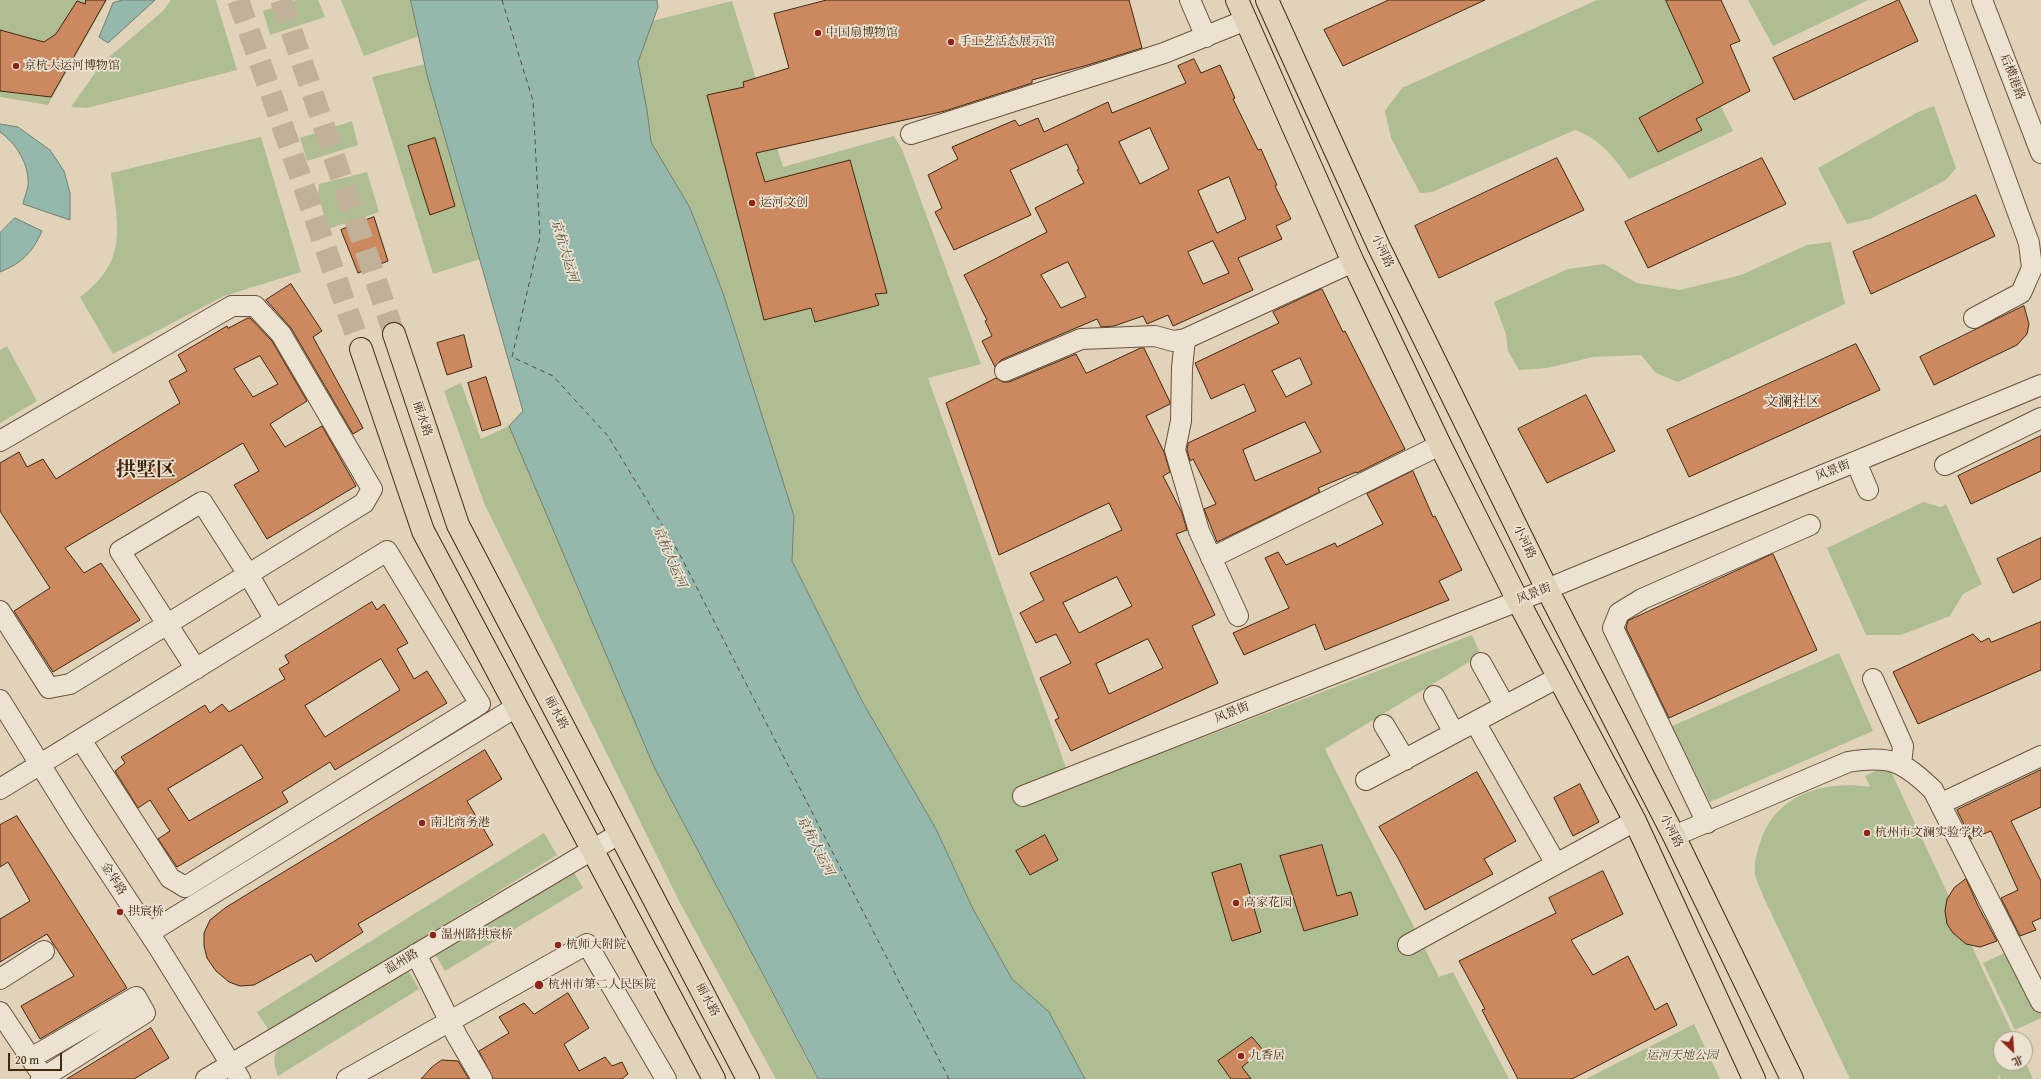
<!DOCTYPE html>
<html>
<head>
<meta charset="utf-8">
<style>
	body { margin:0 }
	#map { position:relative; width:2041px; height:1079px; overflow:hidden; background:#e1d3ba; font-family:"Gentium Book Plus","Noto Serif SC",serif }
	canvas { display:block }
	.north { position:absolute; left:1993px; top:1031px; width:40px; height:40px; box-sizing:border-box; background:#ece2d2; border:1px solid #a89884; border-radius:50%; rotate:155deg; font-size:11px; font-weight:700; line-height:16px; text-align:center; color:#42280f }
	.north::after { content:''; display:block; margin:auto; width:14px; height:18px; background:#8f2418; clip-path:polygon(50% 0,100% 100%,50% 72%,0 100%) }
	.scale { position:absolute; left:8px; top:1053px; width:54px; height:18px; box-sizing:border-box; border:2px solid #42280f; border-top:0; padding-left:5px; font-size:12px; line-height:14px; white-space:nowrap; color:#42280f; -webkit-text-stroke:3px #ece2d2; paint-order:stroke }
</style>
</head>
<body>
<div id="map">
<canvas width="2041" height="1079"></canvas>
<div class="north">北</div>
<div class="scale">20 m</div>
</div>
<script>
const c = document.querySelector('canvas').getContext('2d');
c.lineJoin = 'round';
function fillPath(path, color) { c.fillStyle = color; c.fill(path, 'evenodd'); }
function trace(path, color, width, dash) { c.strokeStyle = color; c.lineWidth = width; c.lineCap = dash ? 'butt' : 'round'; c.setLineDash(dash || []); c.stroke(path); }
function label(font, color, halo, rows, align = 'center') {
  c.font = font + ' "Gentium Book Plus","Noto Serif SC",serif'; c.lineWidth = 3.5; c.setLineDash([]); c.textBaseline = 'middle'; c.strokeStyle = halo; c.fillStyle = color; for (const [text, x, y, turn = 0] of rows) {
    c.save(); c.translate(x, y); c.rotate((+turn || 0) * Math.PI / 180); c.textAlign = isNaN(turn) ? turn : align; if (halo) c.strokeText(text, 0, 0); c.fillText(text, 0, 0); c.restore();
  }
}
const green = new Path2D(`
	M0 0H107L48 105 0 97Z
	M171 0H216L237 70 87 108 71 107 102 63 163 11Z
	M296 0H318L325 17 270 35 263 11Z
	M341 0H411L419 36 364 56Z
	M1597 0H1669L1733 131 1629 179C1614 157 1601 140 1575 130L1432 192 1420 193 1391 138 1385 111 1402 88Z
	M1748 0H1868L1773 46Z
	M732 1 783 167 894 136 902 149 981 364 928 378 1066 768 1070 788 1472 635 1481 655 1325 749 1439 977 1453 972 1509 1079H1085L1049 1012 1012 979 973 909 936 829 862 701 792 561 794 516 723 293 690 208 651 142 647 110 638 62 652 21Z
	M425 64 480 259 433 274 372 77Z
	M1934 106 1956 168 1946 180 1870 219 1847 224 1818 168 1918 112Z
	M352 121 358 145 307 161 300 138Z
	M261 137 301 272 224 296 113 354 80 297C129 261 118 226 111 173Z
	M367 172 379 212 328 229 318 194 319 184Z
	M1831 242 1845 304 1678 382 1656 373 1641 355 1593 357 1547 368 1519 370 1508 351 1506 334 1494 302 1568 269 1604 264 1637 283 1680 290 1741 275 1807 245Z
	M7 346 37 401 0 423V350Z
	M461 383 481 439 509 426 654 767 817 1079H776L680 903 484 503 444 391Z
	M1923 502 1941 507 1946 504 1982 584 1963 594 1950 616 1901 635H1866L1827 548Z
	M1839 653 1873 731 1710 802 1672 726Z
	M1888 765 2015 1039H2001V1063H2025V1061L2033 1079H2001L1999 1075 1998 1079H1850L1763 896C1761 889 1756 881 1755 873 1754 864 1757 852 1760 843 1775 795 1823 780 1870 787L1865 776Z
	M544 833 557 855 270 1032 257 1012Z
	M573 871 583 888 445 971 435 954Z
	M2015 948 2041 1004V1018L2015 1030 1983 963Z
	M408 970 419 989 278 1076C271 1056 274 1052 288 1038Z
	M1694 1024 1720 1079H1586Z`);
const water = new Path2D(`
	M123 0H155L108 43 99 37 113 3Z
	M411 0H657L658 7 638 62 647 110 651 142 690 208 723 293 794 516 792 561 862 701 936 829 973 909 1012 979 1049 1012 1085 1079H818L654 767 509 426 523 411 427 75Z
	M0 124 18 127 50 150 64 171 70 193V220L23 204C24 198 27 192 28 186 30 165 16 143 0 132Z
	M15 218 42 231C33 252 21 264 0 272V233Z`);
const ferry = new Path2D(`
	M502 0 533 101 540 237 512 357 553 376 608 436 678 551 949 1079`);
const building = new Path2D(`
	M86 0H106L51 97 0 91V30L44 42 56 34 77 1 85 4Z
	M827 0H1129L1142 48 1088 65 1032 80V83L945 111 756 153 765 182 850 160 887 293 875 294 879 305 815 322 811 308 764 320 707 95 744 87 743 82 789 68 774 14Z
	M1389 0H1485L1343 66 1324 30Z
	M1666 0H1721L1740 41 1730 45 1750 91 1696 119 1702 130 1658 152 1639 118 1703 83Z
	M1899 0 1918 41 1794 100 1773 58Z
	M1194 59 1201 73 1220 65 1235 98 1233 99 1258 150 1261 149 1277 185 1275 186 1291 219 1276 226 1282 239 1238 258 1253 290 1173 326 1168 315 1147 324 1143 316 1114 326 1101 327 1097 319 1001 360 995 367 982 341 992 336 985 321 987 320 964 275 1047 232 1035 208 1084 183 1077 170 1079 169 1067 144 1010 170 1031 215 954 250 935 212 942 208 928 175 958 159 952 147 1015 120 1019 126 1038 118 1044 132 1108 102 1112 113 1186 83 1178 66ZM1150 128 1169 169 1140 184 1119 142ZM1229 177 1246 219 1217 233 1198 191ZM1213 241 1229 273 1203 284 1188 252ZM1068 262 1086 297 1061 308 1041 275Z
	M435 138 455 206 430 215 408 146Z
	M1557 158 1584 210 1439 278 1415 226Z
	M1762 158 1786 204 1648 268 1625 222Z
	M1976 195 1995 236 1871 294 1853 252Z
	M374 217 388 261 358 273 341 230Z
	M291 284 322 331 313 337 363 428 353 434 291 328 266 300Z
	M1322 289 1343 332 1345 331 1405 449 1357 473 1356 472 1318 488 1320 492 1217 542 1204 509 1216 504 1193 459 1190 461 1187 450 1188 443 1256 411 1244 384 1211 399 1195 363 1279 323 1273 312ZM1300 358 1312 384 1286 397 1272 371ZM1305 422 1321 452 1255 481 1243 450Z
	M2024 306 2029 324 2027 334 2017 345 1934 385 1920 357Z
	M248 318H250L272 341 307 401 270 424 285 447 322 426 356 486 267 539 234 485 259 471 243 443 65 548 84 573 101 563 140 620 53 672 14 611 50 588 0 511V463L19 452 27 467 43 459 56 479 180 403 169 381 187 371 178 355 227 326 228 328ZM260 356 278 384 253 397 234 369Z
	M464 335 472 367 447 375 437 343Z
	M1856 344 1880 390 1689 477 1667 430Z
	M1141 348H1144L1170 402V404L1146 416 1164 452 1170 472 1163 476 1182 513 1187 530 1176 534 1215 615 1192 626 1218 683 1071 751 1055 720 1059 718 1040 678 1071 663 1056 634 1036 643 1020 613 1044 600 1030 573 1122 530 1109 503 999 555 946 403 996 378 1003 382H1009L1076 354 1086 373ZM1117 577 1132 606 1079 633 1063 603ZM1148 639 1163 668 1109 694 1096 664Z
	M486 377 501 425 482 431 468 383Z
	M1586 395 1615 451 1547 483 1518 429Z
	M2041 436V471L1971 504 1958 476Z
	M1413 471 1433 517 1435 516 1462 570 1439 581 1449 600 1325 650 1315 624 1244 655 1233 633 1289 608 1265 558 1278 552 1286 565 1335 543 1337 547 1383 524 1367 494Z
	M2041 538V579L2013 593 1997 559Z
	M1773 554 1817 650 1669 718 1626 628 1628 621Z
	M372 602 377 610 384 604 408 643 397 649 414 679 427 671 447 703 335 770 330 762 282 792 288 802 177 867 158 839 170 831 150 800 138 808 115 771 125 763 121 757 205 705 210 713 222 704 229 712 285 679 279 669 289 663 285 656ZM381 659 400 690 325 737 305 706ZM242 745 263 778 189 821 168 789Z
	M2041 622V670L1918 724 1893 672 1973 634 1981 642 1989 638 1991 642Z
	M485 750 502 779 467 801 493 845 358 924 363 932 316 962 311 954 254 985 240 986 229 982 216 971 207 958 204 946V933L210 920 225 908 259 887Z
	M2041 770V807L2011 821 2041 881V918L2032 922 2036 930 2020 936 2001 898 2018 890 1991 831 1971 839 1957 810Z
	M1477 772 1516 841 1484 859 1493 874 1425 910 1398 858 1379 827Z
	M1580 784 1599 822 1573 836 1554 798Z
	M17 816 127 988 40 1039 21 1006 74 976 47 934 0 962V919L30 901 8 862 0 867V825Z
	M1045 835 1058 860 1030 875 1016 851Z
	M1322 845 1337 896 1351 892 1358 915 1304 931 1280 856Z
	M1241 864 1261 932 1232 941 1212 873Z
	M1603 871 1623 914 1571 940 1593 975 1628 956 1655 1010 1667 1003 1677 1025 1572 1079H1518L1482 1010 1485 1009 1459 961 1556 913 1549 898Z
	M1966 879 1979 908 1997 941 1980 947 1966 944 1953 933 1947 924 1945 911 1947 899 1954 888Z
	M568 993 589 1028 564 1044 579 1071 605 1057 612 1066 622 1062 628 1074 622 1079H493L479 1051 509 1033 499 1017 524 1003 534 1014Z
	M151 1028 169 1058 134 1079H67Z
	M1252 1037 1263 1050 1242 1067 1251 1079H1231L1218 1061Z
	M442 1060 458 1061 469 1079H421L432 1067Z`);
const majorTunnel = new Path2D(`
	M238 0 361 349
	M281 0 394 334`);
const minor = new Path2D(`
	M1190 0 1206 37
	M1940 0 2029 243 2032 268 2021 293 1974 318
	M1982 0 2041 153
	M911 134 1164 53 1246 20
	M1185 339 1182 368 1181 421 1175 450 1199 531 1238 616
	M1005 371 1081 339 1155 336 1173 341 1185 339 1353 262
	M0 441 232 306H255L281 334 372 489 364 503 70 684 49 688 0 611
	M1856 462 1868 490
	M1945 465 2041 418
	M1211 558 1440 445
	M1481 663 1505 706
	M196 669 120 551 202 502 248 574 275 620
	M1873 679 1903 746 1901 765
	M1434 696 1454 733
	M0 700 76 822 159 948 240 1079
	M1475 722 1556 864
	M1384 725 1405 760
	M1366 780 1559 677
	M0 789 387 551 480 704 185 887 170 878 81 740
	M1023 796 1518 601 2041 385
	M1940 804 2041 756
	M1707 823 1613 628 1619 613 1642 599 1810 525
	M1674 836 1848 762C1890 755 1903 761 1933 790L2041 1002
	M149 933 516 707
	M1408 945 1635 821
	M416 954 457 1036 482 1079
	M0 979 44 951
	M0 1012 38 1069
	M31 1058 136 997 145 1013 41 1079
	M206 1079 619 834
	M347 1079 587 944 666 1079`);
const major = new Path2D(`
	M1237 0 1353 262 1440 445 1518 601 1635 821 1754 1079
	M1267 0 1379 247 1547 589 1674 836 1792 1079
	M394 334 458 525 748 1079
	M361 349 423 531 714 1079`);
const markers = [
	[818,33,4,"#8f2418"],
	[951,42,4,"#8f2418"],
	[16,66,4,"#8f2418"],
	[752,203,4,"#8f2418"],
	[422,823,4,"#8f2418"],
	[1867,833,4,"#8f2418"],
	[1236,903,4,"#8f2418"],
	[120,912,4,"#8f2418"],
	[433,935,4,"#8f2418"],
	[558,945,4,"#8f2418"],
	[539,985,5,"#8f2418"],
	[1241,1056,4,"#8f2418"]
];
const poiNames = [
	["中国扇博物馆",826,33],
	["手工艺活态展示馆",959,42],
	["京杭大运河博物馆",24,66],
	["运河文创",760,203],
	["南北商务港",430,823],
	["杭州市文澜实验学校",1875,833],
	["高家花园",1244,903],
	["拱宸桥",128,912],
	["温州路拱宸桥",441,935],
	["杭师大附院",566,945],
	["杭州市第二人民医院",548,985],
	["九香居",1249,1056]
];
const streetNames = [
	["后横港路",2012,77,69],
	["小河路",1382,251,65],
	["丽水路",422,419,72],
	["风景街",1833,471,-22],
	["小河路",1524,542,64],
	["风景街",1534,594,-22],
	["丽水路",556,713,62],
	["风景街",1232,713,-22],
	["小河路",1671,831,63],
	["金华路",113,879,57],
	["温州路",402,962,-31],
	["丽水路",707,1000,62]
];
const parkNames = [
	["运河天地公园",1682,1056]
];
const waterNames = [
	["京杭大运河",564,251,73],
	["京杭大运河",669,557,67],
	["京杭大运河",815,846,63]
];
const quarterNames = [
	["文澜社区",1792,402]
];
const townNames = [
	["拱墅区",146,471]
];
fillPath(green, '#afbd92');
fillPath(water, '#95b8ad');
trace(water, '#747e6e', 1);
trace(ferry, '#574c36', 1, [5, 4]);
fillPath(building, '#cc895f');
trace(building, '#42280f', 1);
trace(majorTunnel, '#c1b198', 22, [22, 11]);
trace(minor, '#6a533a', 22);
trace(major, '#42280f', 24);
trace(minor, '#ece2d2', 20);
trace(major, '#e1d3ba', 22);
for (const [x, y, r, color] of markers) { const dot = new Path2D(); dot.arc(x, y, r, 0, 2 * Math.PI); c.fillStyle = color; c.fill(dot); trace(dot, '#ece2d2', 1.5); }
label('12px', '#42280f', '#ece2d2', poiNames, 'left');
label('12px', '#42280f', '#ece2d2', streetNames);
label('italic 12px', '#584629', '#ece2d2', parkNames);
label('italic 13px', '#574c36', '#ece2d2', waterNames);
label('14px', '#42280f', '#ece2d2', quarterNames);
label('bold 20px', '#42280f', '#ece2d2', townNames);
</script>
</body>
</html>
